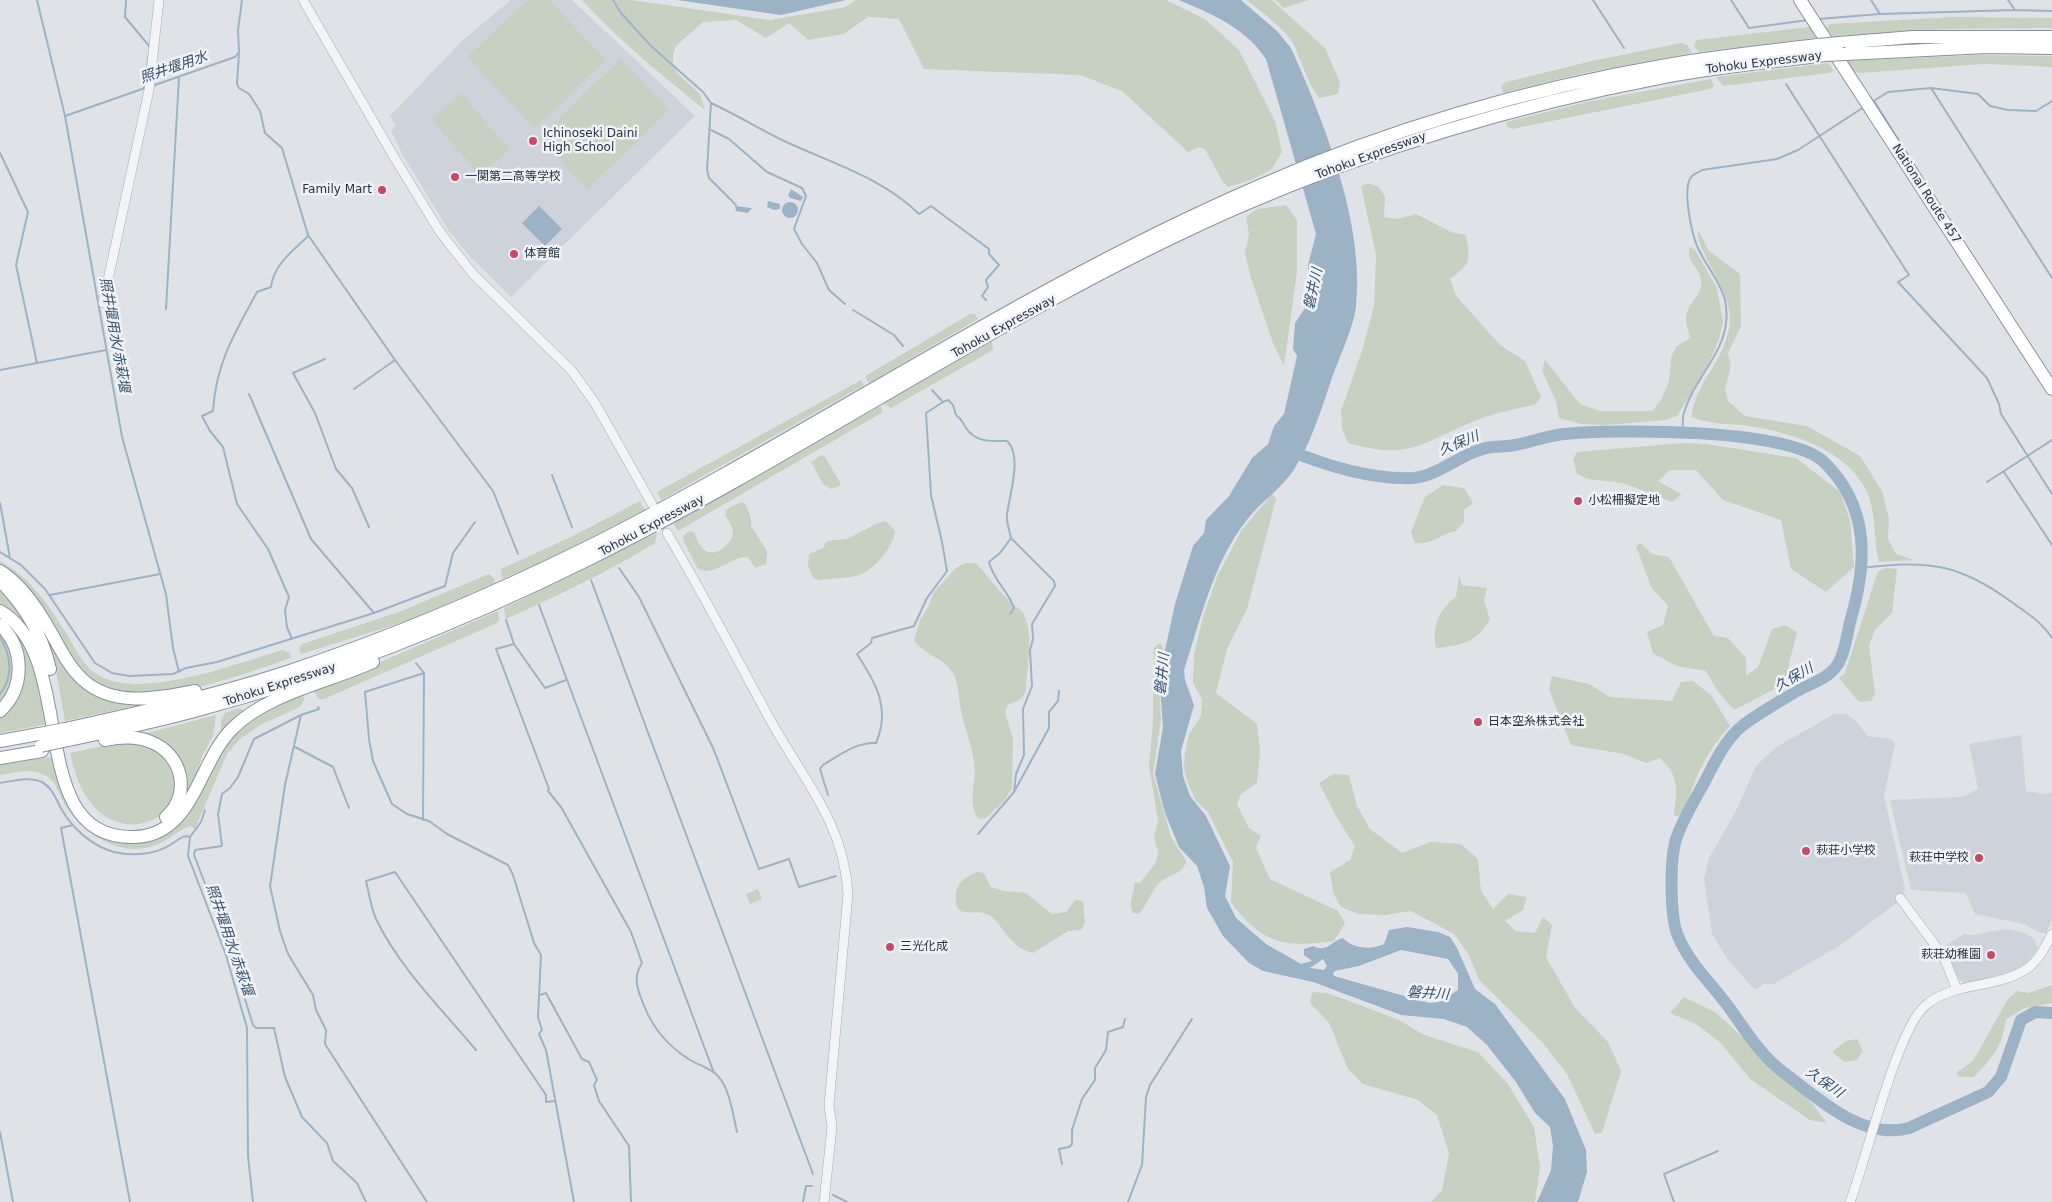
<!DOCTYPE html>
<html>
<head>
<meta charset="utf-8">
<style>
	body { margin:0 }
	canvas { display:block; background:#dfe3e8 }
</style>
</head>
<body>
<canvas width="2052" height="1202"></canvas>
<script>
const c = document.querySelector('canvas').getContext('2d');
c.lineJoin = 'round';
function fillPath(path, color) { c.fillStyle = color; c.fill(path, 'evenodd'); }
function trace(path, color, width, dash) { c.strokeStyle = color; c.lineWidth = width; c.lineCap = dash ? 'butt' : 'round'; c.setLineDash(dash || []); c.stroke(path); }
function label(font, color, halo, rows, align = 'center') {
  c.font = font + ' "DejaVu Sans","Noto Sans JP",sans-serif'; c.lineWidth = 5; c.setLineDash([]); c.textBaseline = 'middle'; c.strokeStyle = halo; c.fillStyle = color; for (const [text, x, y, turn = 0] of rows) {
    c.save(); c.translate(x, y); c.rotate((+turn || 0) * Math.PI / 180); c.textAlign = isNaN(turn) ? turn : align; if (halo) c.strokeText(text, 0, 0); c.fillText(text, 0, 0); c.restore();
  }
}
const built = new Path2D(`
	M511 0H572L695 116 511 297 467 253 449 231 401 152 391 130 396 126 390 116 463 40Z
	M1834 714H1846L1856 721 1868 736 1891 739 1895 744 1884 796 1905 889 1903 893 1906 896 1842 944 1772 985 1765 983 1755 990 1728 960 1712 934 1704 879 1709 858 1736 811 1756 766 1775 748Z
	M2021 735 2026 791 2043 794 2052 792V920L2046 933H2041L2024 924 1975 914 1966 893 1911 890 1890 800 1963 797 1978 789 1969 744Z
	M2005 929 2022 932 2035 939 2038 948 2026 964 2015 970 1966 984 1958 978 1944 947 1964 934 1973 935Z`);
const green = new Path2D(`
	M527 0H549L606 60 535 128 467 57Z
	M582 0H631L770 20 846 7 856 0H1166L1205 19 1239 50 1275 121 1282 152 1271 170 1251 180 1228 187 1223 182 1205 149 1199 147 1188 152 1122 91 1080 75 924 69 899 19 868 17 844 34 808 40 789 23 766 38 736 20 703 22 676 46 673 54V64L677 73 700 94 705 110C662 75 619 41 582 0Z
	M1247 0H1272L1325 48 1340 82 1338 94 1320 98C1310 90 1300 57 1293 43 1285 29 1260 11 1247 0Z
	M1275 0H1308L1284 8Z
	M1953 17 2052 18V28L1946 29 1833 36 1826 29 1830 24Z
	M1810 27 1816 38 1699 52 1694 46 1696 40Z
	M1681 43 1687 45 1692 53 1579 74 1503 93 1501 86 1506 82 1592 61Z
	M1979 55 2052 56V67L1984 64 1860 73 1850 70 1843 61Z
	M620 59 669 110 588 189 539 138Z
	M1828 63 1834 71 1829 73 1723 86 1716 77Z
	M1711 79 1714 86 1710 89 1512 129 1507 127 1506 122 1591 101Z
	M461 93 510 150 479 175 432 120Z
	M1368 183 1379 187 1385 197 1384 217 1398 219 1416 214 1451 232 1466 235C1470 260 1472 263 1450 279L1456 296 1475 317 1500 345 1525 361 1541 397 1535 405C1512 409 1487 415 1465 425 1416 447 1404 459 1348 443L1342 428 1341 411 1362 351 1374 306 1376 255 1361 186Z
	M1286 205 1297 220V272L1284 366 1273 343 1251 278 1245 253 1249 234 1246 217 1257 209Z
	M1698 230 1709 251 1740 274 1741 326 1728 353 1731 365 1725 390 1728 401 1745 416 1807 426 1860 456 1882 491 1889 519 1888 539 1896 554 1915 560 1879 562C1873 539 1877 512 1866 490 1847 450 1790 432 1749 426 1730 423 1710 425 1692 417 1692 387 1727 359 1730 322 1732 289 1694 249 1698 230Z
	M1690 247 1695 250 1717 288 1723 322 1719 339 1708 365 1677 416 1666 420 1606 425 1581 424 1559 418 1556 401 1542 371 1545 360 1580 404 1600 411H1652L1661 400 1669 381 1671 358 1676 347 1690 338C1689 332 1686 325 1686 319 1686 303 1704 295 1701 279 1699 267 1685 261 1690 247Z
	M970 314H975L978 319 869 383 865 377 867 375Z
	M992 341 993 350 891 408 883 403Z
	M861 380 864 385 661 500 657 492Z
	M880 406 883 412 678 531 673 523Z
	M1683 443 1706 444 1796 458 1840 492 1850 520 1854 567 1826 592 1791 569 1781 520 1723 500 1696 470H1670L1658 481 1681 494 1672 502 1623 483 1588 479 1577 474 1573 460 1577 452Z
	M821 455 825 457 840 482V486L831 489 823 484 811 462Z
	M1443 485 1464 488 1473 503 1464 510V522L1456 531C1439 534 1432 546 1415 543L1411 532 1425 497Z
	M1272 494 1276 499 1247 609 1227 649 1216 693 1257 724 1260 751 1257 783 1241 794 1237 804 1249 828 1261 836 1256 848 1270 879 1338 911 1345 923 1334 941C1283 948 1264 944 1231 903L1233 862 1208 812 1196 801 1188 784 1184 768 1185 753 1189 734 1201 716 1202 699 1193 683 1194 655 1203 617 1217 577 1241 531Z
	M640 501 645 510 538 564 502 579 501 569 573 536Z
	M741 502 745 503 751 518V526L767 551 766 564 755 568 748 557C731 556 715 577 698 569L683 540V536L689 531 694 532C696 537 699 545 703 549 714 559 731 545 733 533 733 527 728 520 725 515L727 509Z
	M886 521 895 531C894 546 875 568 862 574 850 579 831 578 818 580L813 578 808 566 809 554 823 548 827 541 847 539 878 523Z
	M657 533 655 543C607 572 557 596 506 619L504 608Z
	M1641 543 1652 554 1669 557 1714 636 1728 638 1746 658V676L1758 667 1772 629 1785 625 1797 632 1784 684 1734 710 1717 690 1706 671 1676 666 1653 653 1647 632 1663 625 1668 606 1651 587 1636 546Z
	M0 561C32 579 49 606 68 636 76 650 84 667 98 675 141 701 237 663 283 650L290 653 291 658C237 676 123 723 79 668 63 648 55 623 40 602 29 588 14 578 0 567Z
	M965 563H976C988 576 998 590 1010 602 1014 606 1022 609 1024 615 1035 638 1026 667 1026 692L1018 701 1008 704 1005 712 1013 739 1012 788 1004 801 986 818 978 819C967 802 977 782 974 763 972 745 965 729 961 711 959 701 959 688 955 677 948 659 925 656 914 640L920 620 929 606 934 592 956 568Z
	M1886 568 1897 569 1892 613 1875 630 1869 646 1875 693 1871 701 1859 702 1839 678 1845 673 1878 571Z
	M489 574 493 577 495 583 407 621 301 654 299 648 302 644 399 612Z
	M1459 575 1462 585 1487 588 1484 601 1490 619C1475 644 1463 645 1436 648 1432 627 1438 610 1456 597Z
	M0 585 22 610 31 633 19 618 0 607Z
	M498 611 499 619 497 623 324 699H318L314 691Z
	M35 612 76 680 153 702 65 721 55 664Z
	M11 624 35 663 47 724 0 733V716L17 693Z
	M0 633C15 655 19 681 0 703Z
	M1158 644H1161L1163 648 1160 659 1159 680 1161 720 1153 773 1171 837 1186 861C1182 876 1168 874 1159 883 1150 893 1148 905 1138 914L1133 913C1127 902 1135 894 1134 883H1140L1156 862 1158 853 1154 837 1158 821 1149 766 1153 722 1154 648Z
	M1552 676 1589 684 1610 697 1672 701 1681 682 1693 681 1711 695 1730 726C1703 756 1695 778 1683 816H1674C1677 789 1680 777 1660 758L1646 763 1624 754 1571 745 1549 689Z
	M303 695 304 700 300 707 260 725 239 740 227 754 195 829 190 826C176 831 167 842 153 846 118 858 81 832 64 803 57 791 57 782 45 775 30 767 15 773 0 775V765L52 757 59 785 72 810 104 837 122 842H137L171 831 187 815 222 748 242 724 273 707Z
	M238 708 247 711 221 735V720L225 713Z
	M216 715 213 736 202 756 195 782 184 805 186 774 143 734Z
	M121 742C140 743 168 749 174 772 176 779 175 788 175 796 170 803 165 812 158 817 134 832 103 823 88 799 78 785 74 769 70 753Z
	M1333 774 1349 775 1357 806 1370 829 1402 853 1431 842 1461 844 1478 859 1481 891 1493 909 1508 894 1527 897 1523 910 1505 921 1516 931 1535 933 1543 917 1552 925 1546 957 1575 1008 1608 1042 1621 1071 1602 1133 1595 1134 1567 1074 1542 1042 1479 980 1469 955 1454 934 1411 911 1385 915 1358 914 1341 907 1333 892 1330 872 1350 860 1355 846 1337 818 1319 783Z
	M977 872 984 873 991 887 1004 891 1026 893 1052 914 1066 912 1075 900 1083 901 1085 923 1081 930 1068 931 1033 953C1014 949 1006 932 994 919 979 903 954 925 956 896 956 882 966 877 977 872Z
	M758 889 762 899 750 904 746 894Z
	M2052 985V1003L2025 1008 2006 1019C2002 1047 1993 1057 1974 1077H1960L1956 1073 1973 1061 2008 999 2017 991 2028 993Z
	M1312 992 1326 993 1344 999 1399 1020 1424 1035 1478 1052 1508 1084 1534 1127 1540 1167 1535 1202H1431L1442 1190 1449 1154 1437 1115 1418 1100 1363 1084 1348 1069 1329 1023 1310 1003Z
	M1684 997 1715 1012 1802 1091 1827 1123 1810 1120 1750 1079 1721 1043 1696 1024 1670 1013Z
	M1857 1039 1863 1051 1857 1060 1845 1062 1832 1052 1846 1041Z`);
const water = new Path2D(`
	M677 0H846L781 15Z
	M1179 0H1241L1277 31 1291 48C1324 122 1365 224 1356 306 1354 327 1338 360 1331 381 1320 413 1311 443 1293 471 1280 490 1259 503 1246 521 1213 563 1200 621 1184 670L1185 680 1194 705 1181 751 1183 776 1190 796 1206 816 1230 866 1225 896 1236 918 1266 944 1301 964 1312 961 1304 955V949L1313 946C1328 953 1331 941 1343 938 1353 949 1371 950 1384 944L1389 930 1407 927 1438 932 1450 937 1457 948 1475 989 1495 1004 1565 1099 1586 1150 1587 1172 1578 1202H1537L1551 1170 1553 1146 1550 1127 1535 1113 1516 1082 1487 1045 1467 1027 1444 1019 1401 1015 1313 982 1263 971 1249 963 1223 936 1207 908 1204 887 1197 866 1179 847 1165 813 1155 774 1163 727 1160 685 1165 650 1175 604 1193 546 1204 533 1206 520 1229 496 1252 458 1268 444 1274 426 1284 414 1297 356 1293 349 1295 323 1309 302 1308 265 1316 234 1266 59C1246 28 1212 14 1179 0ZM1401 950 1448 959 1458 974V990L1439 1002 1429 1003 1334 976 1333 973 1335 971 1359 966ZM1323 959 1327 966 1324 970 1310 968Z
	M791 189 803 197 801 201 790 198 788 195Z
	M768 201 780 204V209L774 210 767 207Z
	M782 210a8 8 0 1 1 16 0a8 8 0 1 1-16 0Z
	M539 206 562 229 545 246 522 223Z
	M735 206 752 208 748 213 736 211Z`);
const stream = new Path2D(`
	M37 0 65 116 122 437 166 594 173 648 179 672
	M126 0 125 17 150 47
	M613 0 621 13 651 46 703 92 711 103 707 170 709 178 736 205
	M1593 0 1624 48
	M1731 0 1749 28 1808 20
	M1871 0 1880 14
	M2008 0 2015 10 2052 11
	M1818 19 1880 14 2015 10
	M239 52 237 84 239 88 249 94 260 111 265 133 282 148 308 235 395 360 493 491 518 554
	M1786 84 1909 275 1898 282 1987 378 1999 404 2001 414 2052 494
	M152 86 235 57 239 52 238 30 242 0
	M1931 88 2052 278
	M144 89 149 54
	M1874 101 1918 171
	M1872 102 1888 92 1931 88 1978 94 1990 106 2008 110 2036 111 2052 101
	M711 103C735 114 758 128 782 140 828 162 882 177 919 214L931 206 989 249V254L999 265 986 280 988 287 982 296 986 300
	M65 116 145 88
	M709 129 729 139 767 172 802 188 806 196 794 229 802 244 817 263 829 290 845 304
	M0 153 28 212 16 265 37 363
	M166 309 179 77
	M853 310 894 335 903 346
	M325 359 293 373 315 413 336 469 352 488 369 527
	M0 370 106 350
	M354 389 395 360
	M932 390 943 402 948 400 953 405 956 415C962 419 962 422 966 428 976 443 991 441 1007 441 1023 456 1009 496 1007 515 1006 522 1010 531 1011 538L1000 553 989 562C993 580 1008 590 1014 608L1010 614
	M249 394 311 539 374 613
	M1683 432C1683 425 1682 418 1684 413 1695 373 1735 348 1725 300 1720 280 1705 265 1697 246 1692 233 1681 187 1692 176 1694 174 1699 172 1702 170L1777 159 1798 150 1864 107
	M2004 472 2052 545
	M552 475 572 527
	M1987 482 2052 440
	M0 503 10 558
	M1012 539 1054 581 1055 586 1032 624 1033 639 1030 650 1032 686 1023 709 1024 755 1016 774 1014 792
	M0 552 21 565 45 589 95 663 112 673 129 676 173 674 186 668 217 662 374 613 445 586 453 553 475 522
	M619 568 639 597 714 750 759 869 789 859 799 887 836 876
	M1862 568C1928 560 1959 563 2013 603 2028 614 2042 622 2052 638
	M591 580 813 1174
	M50 595 160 574
	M539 605 714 1073
	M506 620 514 644 545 688 566 680
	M0 637C11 655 14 676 0 694
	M292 639 287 627 285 610 289 597 268 549 237 504 223 447 210 431 202 416 213 411C216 362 235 333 257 292L271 287C274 264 292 252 308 236
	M514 644 496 649 549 789 548 791 561 807 631 932 642 963C634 975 636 985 641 998 651 1026 665 1044 690 1060 699 1065 710 1068 717 1075 730 1088 733 1115 737 1132
	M416 663 424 673 423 820
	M424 673 365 692 369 739 373 761 392 804 407 814 429 821 447 834 508 865 513 875 534 943 541 955 538 1017 542 1030 539 1034 546 1050 574 1202
	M318 707 319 709 301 715 254 739 238 777 230 788 222 794 218 814 222 846 195 850 194 855 226 938 253 1025 256 1028H274L285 1077 302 1117 327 1143 333 1161 357 1183 366 1202
	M301 715 285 785 270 886 280 931 288 954 313 995 316 1010 326 1030 325 1044 427 1202
	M295 747 333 767 349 808
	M0 783C13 781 29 776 42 782 53 788 56 800 62 810 73 829 92 846 114 852 132 856 154 855 170 845 177 841 183 834 190 837
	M828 795 820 769 823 765C840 755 856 742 876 743 891 708 876 684 857 654L871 643 872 638 914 626 927 598 947 571 942 542 931 495 926 413 943 402
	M205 810 201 822 190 837 188 856 226 955 247 1028 248 1156 253 1202
	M73 825 61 828 130 1202
	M978 834 1014 792 1049 728V712L1058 701 1059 691
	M540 995 546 993 582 1059 589 1062 597 1080 594 1085 599 1101 629 1146 631 1202
	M476 1050C440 1007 401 970 376 919 371 907 369 894 366 881L395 872 546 1095V1102L555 1101
	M0 1132 13 1202
	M1062 1164 1059 1149 1069 1147 1072 1144V1130L1082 1099 1095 1080V1068L1106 1050 1108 1032 1123 1027 1125 1019
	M833 1195 847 1202
	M803 1202 806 1186H812
	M1128 1202 1142 1165 1146 1097 1150 1085 1192 1019
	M1674 1202 1664 1174 1718 1151`);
const river = new Path2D(`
	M1288 450C1327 466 1371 480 1413 478 1439 476 1461 453 1486 448 1496 446 1505 447 1515 445 1531 442 1547 436 1564 434 1615 429 1789 428 1824 462 1871 508 1867 565 1850 622 1847 635 1845 653 1838 664 1828 679 1812 683 1797 691 1779 702 1759 713 1742 726 1724 741 1714 764 1703 785 1694 801 1679 826 1675 843 1670 863 1670 918 1678 936 1689 963 1711 983 1728 1006 1744 1028 1760 1055 1783 1072 1818 1098 1862 1141 1909 1128L1988 1092 2001 1077 2021 1020 2035 1012 2052 1013`);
const minor = new Path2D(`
	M303 0 394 157 440 232 473 274 572 371 595 403 652 504
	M103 303 149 90 159 0
	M667 533C704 595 737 659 772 723 805 782 844 823 848 894L829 1105 832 1127 824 1202
	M1900 898 1938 949 1946 962 1957 990
	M1850 1202C1866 1161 1897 1028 1926 1005 1955 981 1998 989 2028 968 2039 960 2046 945 2052 934`);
const highway = new Path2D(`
	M1800 0 2052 389
	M1839 43 1913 37H2052
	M1846 54 1986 47 2052 48
	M0 571C19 583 32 601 43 619 56 639 65 663 82 679 113 708 159 698 195 691
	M0 581C25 606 42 634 50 669
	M0 611C81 658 22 839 134 837 193 836 198 764 231 730 265 694 329 682 373 662
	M0 625C25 648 25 688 0 711
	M65 729C140 713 214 696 287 672 389 638 489 596 586 548 813 434 1023 288 1257 187 1387 130 1527 89 1667 65 1717 56 1768 51 1818 45
	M68 740C111 731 155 722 198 710 333 674 464 621 589 559 809 450 1011 307 1236 208 1373 148 1517 105 1664 77 1717 67 1771 62 1825 55
	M105 740C120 737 137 736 151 742 182 754 192 794 166 817
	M0 741 39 734
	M0 758 42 751`);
const highwayBridge = new Path2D(`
	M1818 45 1839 43
	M1825 55 1846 54
	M39 734 65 729
	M41 746 68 740`);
const markers = [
	[533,141,5,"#c84963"],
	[455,177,5,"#c84963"],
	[382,190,5,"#c84963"],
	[514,254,5,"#c84963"],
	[1578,501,5,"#c84963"],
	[1478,722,5,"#c84963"],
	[1806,851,5,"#c84963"],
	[1979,858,5,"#c84963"],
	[890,947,5,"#c84963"],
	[1991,955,5,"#c84963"]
];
const streetNames = [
	["Tohoku Expressway",1764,63,-7],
	["Tohoku Expressway",1371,156,-20],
	["National Route 457",1926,194,57],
	["Tohoku Expressway",1004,327,-29],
	["Tohoku Expressway",652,526,-28],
	["Tohoku Expressway",280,685,-18]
];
const poiNames = [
	["Ichinoseki Daini",543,134],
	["High School",543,148],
	["一関第二高等学校",465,177],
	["Family Mart",372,190,"right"],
	["体育館",524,254],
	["小松柵擬定地",1588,501],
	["日本空糸株式会社",1488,722],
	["萩荘小学校",1816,851],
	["萩荘中学校",1969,858,"right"],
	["三光化成",900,947],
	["萩荘幼稚園",1981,955,"right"]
];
const waterNames = [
	["照井堰用水",174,68,-19],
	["磐井川",1314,289,-78],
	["照井堰用水/赤萩堰",114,335,80],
	["久保川",1459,444,-22],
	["磐井川",1163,674,-85],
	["久保川",1794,678,-30],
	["照井堰用水/赤萩堰",229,940,71],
	["磐井川",1428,994,4],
	["久保川",1824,1083,35]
];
fillPath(built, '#ced2da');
fillPath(green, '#c6d1c1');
fillPath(water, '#9cb3c6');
trace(stream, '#9cb3c6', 2);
trace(river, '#9cb3c6', 12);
trace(minor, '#a5aab2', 10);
trace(highway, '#87919e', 14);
trace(minor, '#f2f4f6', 9);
trace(highway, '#fff', 12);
trace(highwayBridge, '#87919e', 14, []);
trace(highwayBridge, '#fff', 12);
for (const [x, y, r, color] of markers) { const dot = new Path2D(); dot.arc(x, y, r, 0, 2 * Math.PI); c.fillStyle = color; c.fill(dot); trace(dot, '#eff2f6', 2); }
label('12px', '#29323e', '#eff2f6', streetNames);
label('12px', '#29323e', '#eff2f6', poiNames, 'left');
label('italic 14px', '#355270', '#eff2f6', waterNames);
</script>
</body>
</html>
